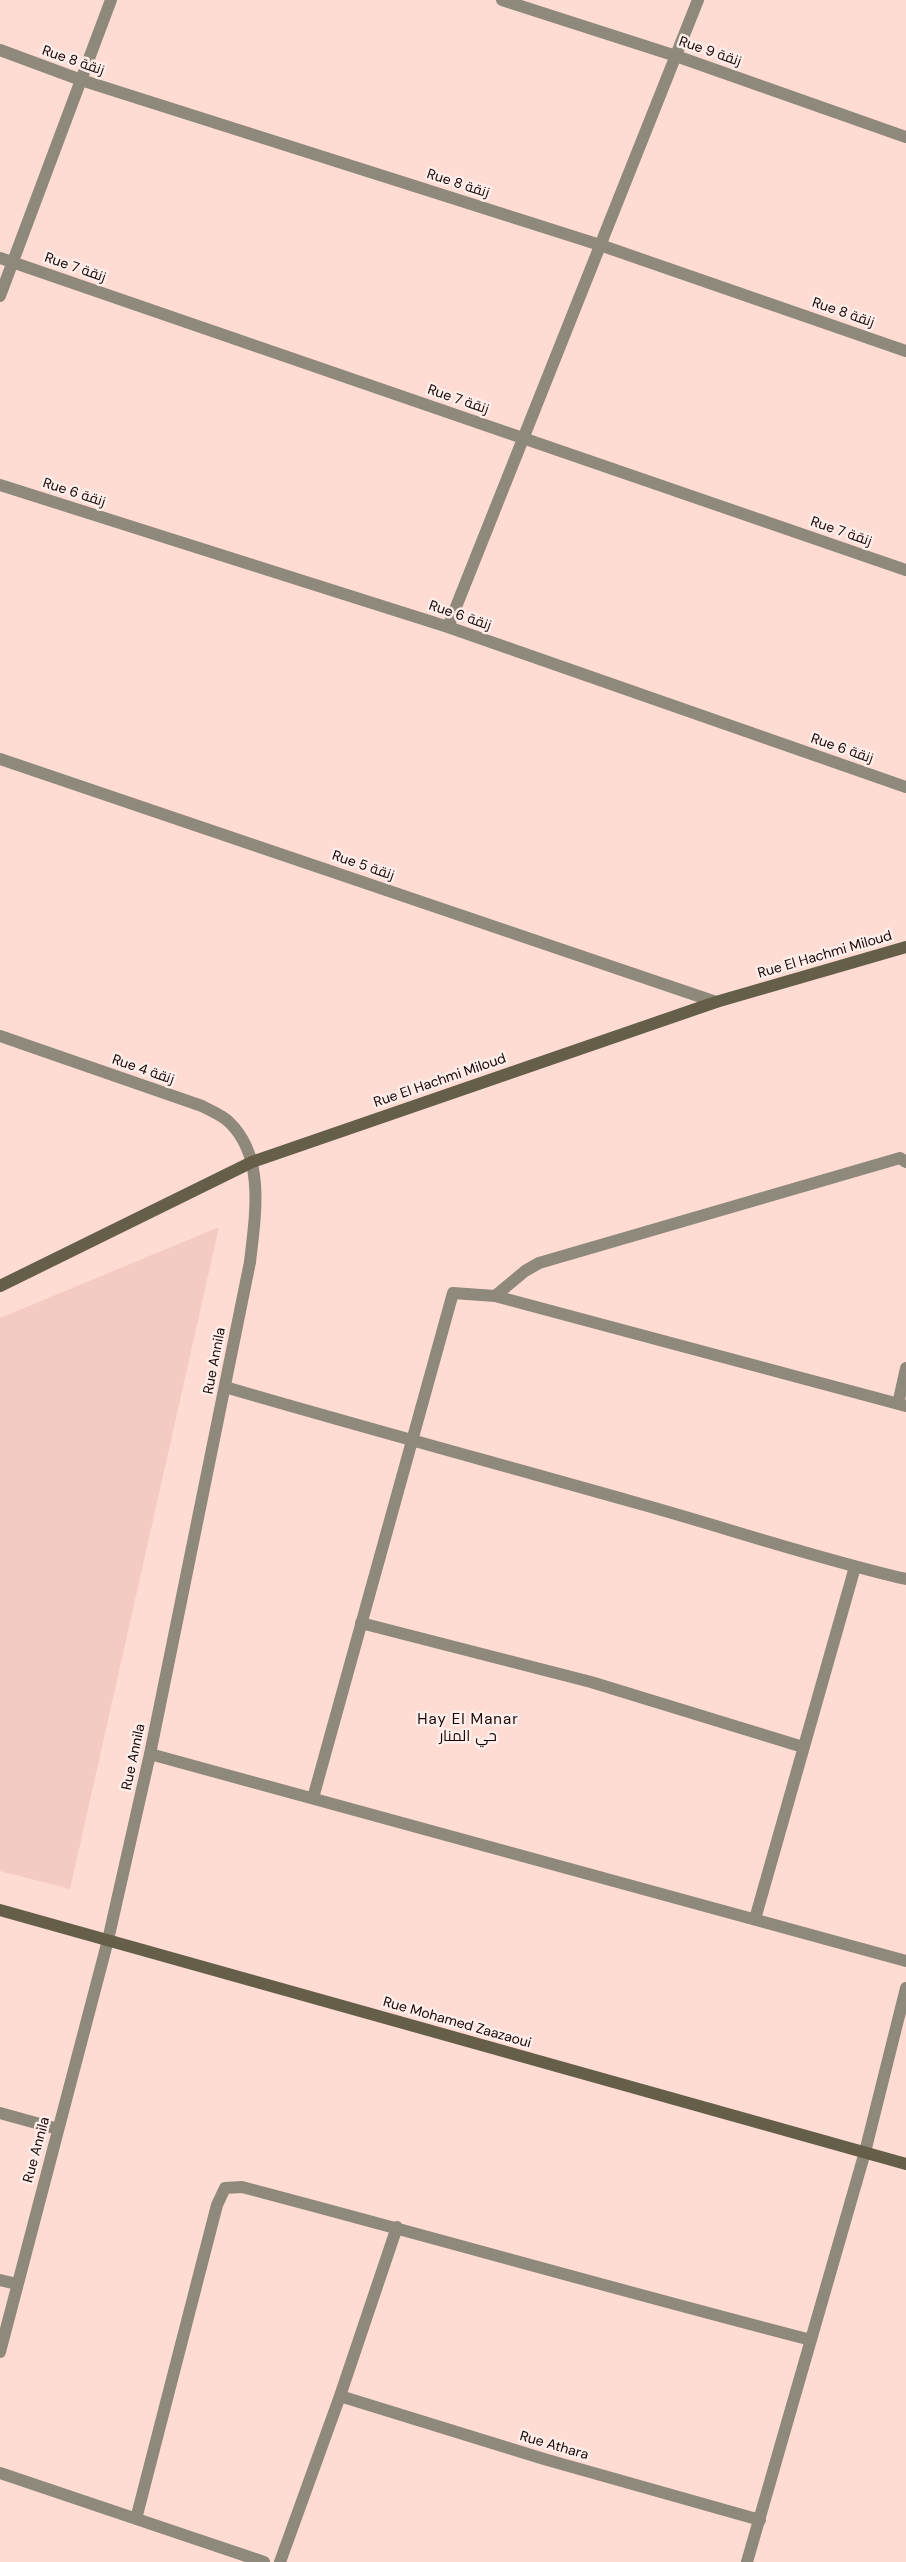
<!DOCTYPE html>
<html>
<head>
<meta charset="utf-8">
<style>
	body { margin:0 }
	canvas { display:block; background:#fedbd3 }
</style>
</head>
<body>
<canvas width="906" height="2562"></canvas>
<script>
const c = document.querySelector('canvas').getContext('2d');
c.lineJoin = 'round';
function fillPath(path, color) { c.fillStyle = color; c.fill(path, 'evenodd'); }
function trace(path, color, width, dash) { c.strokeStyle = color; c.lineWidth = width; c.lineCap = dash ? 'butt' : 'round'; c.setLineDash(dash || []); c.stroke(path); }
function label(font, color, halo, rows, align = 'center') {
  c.font = font + ' "DM Sans",Cairo,sans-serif'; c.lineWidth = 5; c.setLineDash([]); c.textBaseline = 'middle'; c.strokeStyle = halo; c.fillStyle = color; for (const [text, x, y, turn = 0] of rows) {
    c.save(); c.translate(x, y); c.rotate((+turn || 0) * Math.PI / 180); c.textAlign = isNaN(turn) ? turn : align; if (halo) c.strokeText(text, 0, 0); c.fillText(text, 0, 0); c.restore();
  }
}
const built = new Path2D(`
	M219 1227 70 1889 0 1871V1318Z`);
const street = new Path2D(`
	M502 0 676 56 906 137
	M0 50 81 80 600 245 906 351
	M0 258 906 570
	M0 296 111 0
	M0 485 448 627 906 787
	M448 627 698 0
	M0 759 716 1002
	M0 1036 202 1106C211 1111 222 1115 229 1122 266 1157 255 1217 250 1262L150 1754 108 1940 0 2352
	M495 1296 525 1271 539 1263 900 1158 906 1162
	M225 1387C362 1427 499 1464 637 1503 727 1528 815 1558 906 1579
	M898 1404 906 1368
	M361 1623 591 1682 803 1747
	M150 1754 906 1961
	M313 1798 453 1293 495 1296 906 1406
	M755 1919 855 1567
	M0 2113 58 2129
	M0 2280 17 2284
	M340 2396 544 2459 760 2520
	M0 2473 264 2562
	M136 2519 217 2205 225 2188 242 2187C432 2237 621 2291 811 2340
	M280 2562 340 2396 397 2227
	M747 2562 865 2152 906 1988`);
const secondary = new Path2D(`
	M0 1286 252 1162 716 1002 906 947
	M0 1910 906 2164`);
const streetNames = [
	["Rue 9 زنقة",710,52,19],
	["Rue 8 زنقة",73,61,19],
	["Rue 8 زنقة",458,184,18],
	["Rue 7 زنقة",75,268,19],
	["Rue 8 زنقة",843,313,19],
	["Rue 7 زنقة",458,400,19],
	["Rue 6 زنقة",74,493,18],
	["Rue 7 زنقة",841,532,19],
	["Rue 6 زنقة",460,616,19],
	["Rue 6 زنقة",842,749,19],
	["Rue 5 زنقة",363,866,19],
	["Rue El Hachmi Miloud",825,955,-16],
	["Rue 4 زنقة",143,1070,19],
	["Rue El Hachmi Miloud",440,1081,-19],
	["Rue Annila",215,1361,-79],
	["Rue Annila",134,1757,-78],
	["Rue Mohamed Zaazaoui",457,2023,16],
	["Rue Annila",37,2150,-75],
	["Rue Athara",554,2446,16]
];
const neighbourhoodNames = [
	["Hay El Manar",468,1720],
	["حي المنار",468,1737]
];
fillPath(built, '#f4cbc2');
trace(street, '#8e897a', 12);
trace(secondary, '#655e48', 12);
label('14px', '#150705', '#ffede9', streetNames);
c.letterSpacing = '1px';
label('15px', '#150705', '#ffede9', neighbourhoodNames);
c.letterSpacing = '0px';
</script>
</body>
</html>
